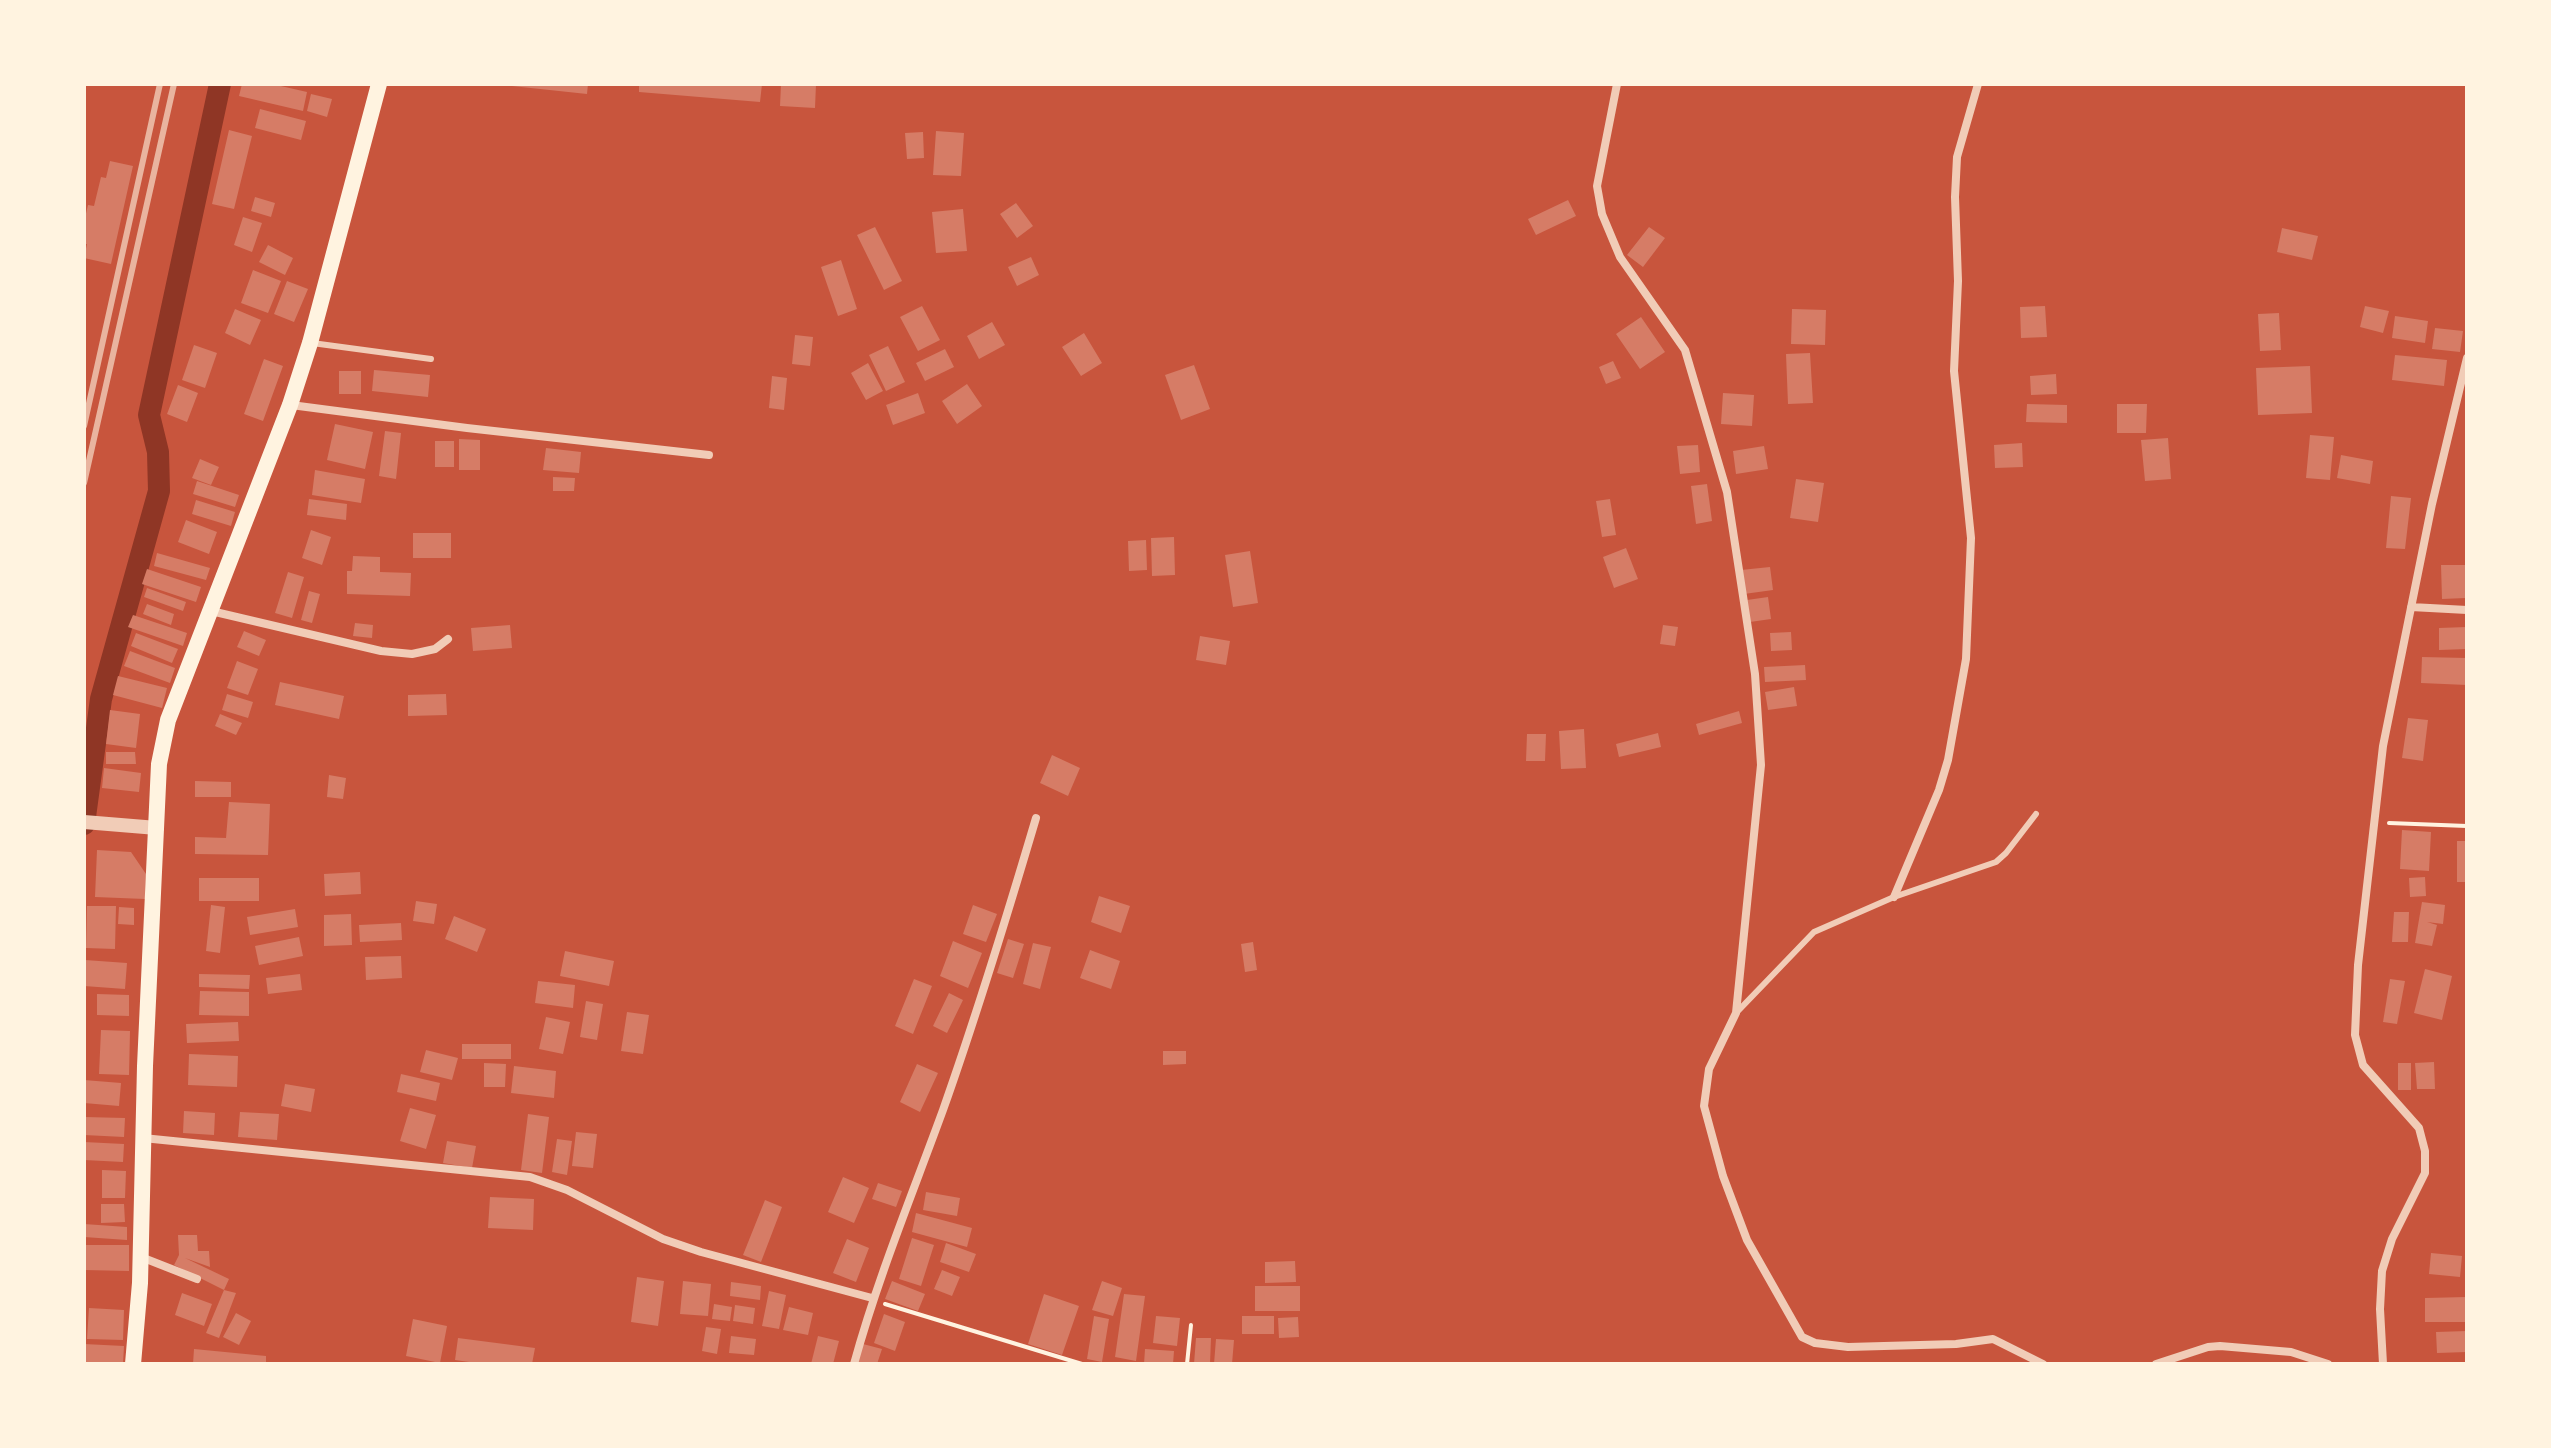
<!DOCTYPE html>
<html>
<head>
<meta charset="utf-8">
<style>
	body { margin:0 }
	#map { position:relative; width:2551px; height:1448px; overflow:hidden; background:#c8553d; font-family:"Source Sans 3",sans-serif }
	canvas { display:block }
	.frame { position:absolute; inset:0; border:86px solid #fff3e0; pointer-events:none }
</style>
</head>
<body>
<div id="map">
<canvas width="2551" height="1448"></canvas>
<div class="frame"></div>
</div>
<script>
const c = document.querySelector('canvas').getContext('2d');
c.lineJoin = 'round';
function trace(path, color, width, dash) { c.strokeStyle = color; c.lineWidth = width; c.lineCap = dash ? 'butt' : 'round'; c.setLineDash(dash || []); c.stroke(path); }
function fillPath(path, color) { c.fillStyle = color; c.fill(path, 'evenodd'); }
const canal = new Path2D(`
	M84 824 101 699 159 491 158 452 149 415 220 84`);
const building = new Path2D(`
	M242 84H272L307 92 303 111 239 96Z
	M512 84H588L587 94 512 86Z
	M639 84H762L760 102 639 92Z
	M781 84H816L815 108 780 106Z
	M311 94 332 99 327 117 307 111Z
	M260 109 306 121 301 140 255 128Z
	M229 130 252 136 234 209 212 204Z
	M936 131 964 133 961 176 933 175Z
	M923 132 924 158 907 159 905 133Z
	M110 161 133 166 111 264 84 258 87 244H84V222L88 205 94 206 101 177 106 178Z
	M255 197 275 203 271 217 251 211Z
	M1568 200 1576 216 1536 235 1528 219Z
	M1016 203 1033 226 1017 238 1000 214Z
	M963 209 967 251 936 253 932 212Z
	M243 217 262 223 252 252 234 245Z
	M875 227 902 281 884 290 857 235Z
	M1649 227 1665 238 1643 267 1627 255Z
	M2282 228 2318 236 2312 260 2277 252Z
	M268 245 293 258 285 275 259 262Z
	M1031 257 1039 275 1017 286 1008 267Z
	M841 260 857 309 838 316 821 267Z
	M253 270 281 281 268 313 241 303Z
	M287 281 308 289 294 322 274 314Z
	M922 306 940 340 918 351 900 317Z
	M2045 306 2047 337 2021 338 2020 307Z
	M2365 306 2389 311 2383 333 2360 327Z
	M235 309 261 320 250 345 225 333Z
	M1792 309 1826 310 1825 345 1791 344Z
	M2279 313 2281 350 2260 351 2258 314Z
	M2395 316 2428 321 2425 343 2392 338Z
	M1641 317 1665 352 1640 369 1616 334Z
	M992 322 1005 345 979 359 967 336Z
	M2435 328 2463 331 2460 352 2432 349Z
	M1084 333 1102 363 1081 376 1062 347Z
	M795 335 813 337 810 366 792 364Z
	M194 345 217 353 205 388 182 380Z
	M888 346 905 382 886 391 869 355Z
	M945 349 954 367 925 381 916 363Z
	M1810 353 1813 403 1788 404 1786 354Z
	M2395 355 2447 360 2444 386 2392 380Z
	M264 359 283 366 263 421 244 414Z
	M1613 361 1621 378 1606 384 1599 367Z
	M868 363 883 391 866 400 851 373Z
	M1194 365 1210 409 1181 420 1165 375Z
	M2310 366 2312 413 2258 415 2256 368Z
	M374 370 430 375 428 397 372 391Z
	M339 371H361V394H339Z
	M2056 374 2057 394 2031 395 2030 376Z
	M772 376 787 378 784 410 769 408Z
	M967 384 982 406 957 424 942 401Z
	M178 385 198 393 187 422 167 414Z
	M918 393 925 413 893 425 886 405Z
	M1723 393 1754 395 1752 426 1721 424Z
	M2027 404 2067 405V423L2026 422Z
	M2117 404H2147L2146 433H2117Z
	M335 424 373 432 365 469 327 460Z
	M385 431 401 433 396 479 379 476Z
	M2310 435 2334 437 2330 480 2306 478Z
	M2168 438 2171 479 2145 481 2141 440Z
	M459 439 480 440V470H459Z
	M435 441H454V467H435Z
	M2022 443 2023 467 1995 468 1994 445Z
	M1698 445 1700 472 1680 474 1677 446Z
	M1764 446 1768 469 1736 474 1733 451Z
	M546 448 581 452 579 473 543 470Z
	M2341 455 2373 461 2370 484 2337 478Z
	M200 459 219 467 211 485 192 478Z
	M315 470 365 479 361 503 312 495Z
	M553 477 575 478 574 491H553Z
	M1796 479 1824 483 1818 522 1790 518Z
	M197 481 239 495 235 507 193 494Z
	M1707 484 1712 521 1696 524 1691 486Z
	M2391 496 2411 498 2405 549 2386 548Z
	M309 499 347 504 346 520 307 515Z
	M1610 499 1616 535 1602 537 1596 501Z
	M196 500 235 512 231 526 192 514Z
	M186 520 217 532 209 554 178 542Z
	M311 530 331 537 322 565 302 558Z
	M413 533H451V558H413Z
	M1174 537 1175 575 1152 576 1151 538Z
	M1146 540 1147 570 1129 571 1128 541Z
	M1626 548 1638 579 1614 588 1603 557Z
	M1250 551 1258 603 1233 607 1225 555Z
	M157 553 210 568 206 580 154 566Z
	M353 556 380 557V572L411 573 410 596 347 594V571H352Z
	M2441 565H2465L2466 598 2442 599Z
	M1770 567 1773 590 1744 594 1741 570Z
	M147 569 201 587 196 602 142 584Z
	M288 572 304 577 292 618 275 613Z
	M147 588 186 602 183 611 144 597Z
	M309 591 320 594 312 623 301 620Z
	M1768 597 1771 619 1750 622 1747 600Z
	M147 604 174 614 171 625 143 614Z
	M133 615 187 633 183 646 128 627Z
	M355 623 373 625 372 638 353 636Z
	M510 625 512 648 473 651 471 628Z
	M1663 625 1678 627 1675 646 1660 644Z
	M2467 627V649L2439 650V628Z
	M244 631 266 640 259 656 237 647Z
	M1791 632 1792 650 1771 651 1770 633Z
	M136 633 178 649 172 663 131 646Z
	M1200 636 1230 641 1226 665 1196 660Z
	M130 651 175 668 170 683 124 666Z
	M2422 657 2467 658V685L2421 683Z
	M237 661 258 669 248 695 227 688Z
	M1805 665 1806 680 1765 682 1764 667Z
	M118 676 167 688 162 708 113 695Z
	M280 682 344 696 339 719 275 705Z
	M1794 687 1797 706 1768 710 1765 692Z
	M227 694 253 702 248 718 222 710Z
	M446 694 447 715 408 716V695Z
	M110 710 140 714 136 748 106 744Z
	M1739 711 1742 723 1699 735 1696 724Z
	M220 714 242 723 236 735 215 726Z
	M2408 718 2428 720 2423 761 2402 758Z
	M1584 729 1586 768 1561 769 1559 731Z
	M1658 733 1661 747 1619 757 1616 744Z
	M1527 734H1546L1545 761H1526Z
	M106 752H135L136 764H106Z
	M1052 755 1080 768 1068 796 1040 783Z
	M104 768 141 773 139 792 102 788Z
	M329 775 346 778 343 799 327 797Z
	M195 781 231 782V797H195Z
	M229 802 270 804 268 855 195 854V837L226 838Z
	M2402 830 2431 832 2429 871 2400 869Z
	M2457 841H2467V882H2457Z
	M97 850 131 852 146 874 145 899 95 897Z
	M360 872 361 894 325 896 324 874Z
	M2425 877 2426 896 2410 897 2409 878Z
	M199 878H259V901H199Z
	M1099 896 1130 906 1121 933 1091 922Z
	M416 901 437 904 434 924 413 921Z
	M2422 902 2445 905 2443 924 2427 922 2437 925 2432 946 2415 943Z
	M211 905 225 907 220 953 206 951Z
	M973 905 997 914 986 942 963 934Z
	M87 906H116L115 949 86 948Z
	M119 907 134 908V925L118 924Z
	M295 909 298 927 250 935 247 917Z
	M2394 912H2409L2408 942H2392Z
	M351 914 352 945 324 946V915Z
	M454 916 486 929 477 952 445 939Z
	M401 923 402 940 360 942 359 925Z
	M299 937 303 956 259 965 255 946Z
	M1008 939 1024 944 1013 978 997 973Z
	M953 941 982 953 968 988 940 976Z
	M1253 942 1257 970 1245 972 1241 944Z
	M1033 943 1051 947 1040 989 1023 984Z
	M1090 950 1120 961 1111 989 1080 978Z
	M565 951 614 961 609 986 560 976Z
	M401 956 402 978 366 980 365 957Z
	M85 960 127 963 125 989 84 986Z
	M2425 969 2452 976 2442 1020 2414 1013Z
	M199 974 250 975 249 989 199 987Z
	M300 974 302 990 268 994 266 978Z
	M914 979 932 986 913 1034 895 1026Z
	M2390 979 2405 981 2397 1024 2383 1022Z
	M538 981 575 985 573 1008 535 1003Z
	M200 991 249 992V1016L199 1015Z
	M949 993 963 1000 947 1033 933 1026Z
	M97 994 129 995V1016L97 1015Z
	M586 1001 603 1004 597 1040 580 1037Z
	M627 1012 649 1015 643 1054 621 1051Z
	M546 1017 570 1022 563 1054 539 1049Z
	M238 1022 239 1041 187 1043 186 1024Z
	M101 1030 130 1031 129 1075 99 1074Z
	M462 1044H511V1059H462Z
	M426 1050 458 1058 452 1080 420 1072Z
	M1163 1051H1186V1064L1163 1065Z
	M189 1054 238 1056 237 1087 188 1085Z
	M2434 1062 2435 1089H2417L2415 1063Z
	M484 1063 506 1064 505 1087H484Z
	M2398 1063H2411V1090H2398Z
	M917 1064 938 1073 920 1112 900 1102Z
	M514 1066 556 1071 554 1098 511 1093Z
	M401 1074 440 1083 436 1101 397 1092Z
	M84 1080 121 1083 119 1106 84 1103Z
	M285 1084 315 1089 311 1112 281 1106Z
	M410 1108 436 1115 426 1149 400 1141Z
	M184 1111 215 1113 214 1135 183 1133Z
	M240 1112 279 1114 277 1140 238 1137Z
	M528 1114 549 1117 542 1173 521 1170Z
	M84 1117 125 1118 124 1137 84 1135Z
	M576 1132 597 1134 593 1168 572 1166Z
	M557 1139 572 1141 567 1175 552 1172Z
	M447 1141 476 1146 472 1168 443 1163Z
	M84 1142 124 1144 123 1162 84 1160Z
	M102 1170 126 1171 125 1198H102Z
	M843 1177 869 1188 854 1223 828 1212Z
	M878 1183 902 1191 896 1207 872 1199Z
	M926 1192 960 1198 957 1216 923 1210Z
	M490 1197 534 1199 533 1230 488 1228Z
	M765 1200 782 1207 761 1262 743 1255Z
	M101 1204H124L125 1222 101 1223Z
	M916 1213 972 1228 967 1247 912 1232Z
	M84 1224 127 1227V1240L84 1237Z
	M178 1235H197L198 1251H209L210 1267 185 1258 229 1279 224 1290 174 1265 179 1255Z
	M912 1238 934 1245 921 1286 899 1279Z
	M847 1239 869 1248 856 1282 833 1273Z
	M946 1243 976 1254 969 1272 940 1262Z
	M84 1245H129V1271L84 1270Z
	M2431 1253 2462 1256 2460 1277 2429 1274Z
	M1295 1261 1296 1282 1265 1283V1262Z
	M942 1270 960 1277 952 1296 934 1289Z
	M637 1277 664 1281 658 1326 631 1322Z
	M683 1281 711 1284 708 1316 680 1314Z
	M892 1281 925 1294 918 1311 885 1299Z
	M1102 1281 1122 1288 1113 1316 1092 1310Z
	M731 1282 761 1286 760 1300 730 1296Z
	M1255 1286H1300V1311H1255Z
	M224 1290 236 1293 219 1338 206 1333Z
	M769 1291 786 1295 779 1329 762 1326Z
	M182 1293 212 1304 204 1326 175 1315Z
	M1044 1294 1079 1306 1062 1355 1028 1344Z
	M1124 1294 1145 1296 1136 1361 1115 1357Z
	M2467 1297V1322H2425V1298Z
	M714 1304 732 1307 730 1321 712 1319Z
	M735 1305 755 1308 753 1324 733 1321Z
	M789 1307 813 1313 808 1335 783 1330Z
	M89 1308 124 1310 123 1340 87 1339Z
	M236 1313 251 1321 239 1345 223 1337Z
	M884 1314 905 1322 895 1351 874 1343Z
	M1094 1316 1109 1319 1102 1362 1087 1359Z
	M1156 1316 1180 1318 1177 1346 1153 1343Z
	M1242 1316H1274V1334H1242Z
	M1298 1317 1299 1337 1279 1338 1278 1318Z
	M413 1319 447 1326 440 1363 406 1356Z
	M706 1327 721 1329 717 1354 702 1351Z
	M2467 1331V1352L2437 1353 2436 1332Z
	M731 1336 756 1339 754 1355 729 1353Z
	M818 1336 839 1341 833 1364H811Z
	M458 1338 535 1348 532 1364H483L455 1360Z
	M1196 1338H1211L1210 1364H1194Z
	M1216 1339 1234 1340 1232 1364H1214Z
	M84 1344 124 1346 123 1364H84Z
	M863 1344 882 1349 877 1364H856Z
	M194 1349 266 1356V1364H193Z
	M1145 1349 1174 1351 1173 1364H1144Z`);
const path = new Path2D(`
	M2389 823 2467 826
	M885 1304 1082 1364
	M1187 1364 1191 1325`);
const service = new Path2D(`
	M312 343 431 359
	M1737 1012 1814 932 1894 897 1996 862 2006 853 2036 814`);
const minor = new Path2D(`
	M1617 84 1597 186 1602 214 1620 257 1685 350 1727 492 1755 674 1761 765 1736 1013 1709 1069 1704 1106 1723 1176 1747 1240 1802 1337 1815 1343 1848 1347 1956 1344 1993 1339 2043 1364
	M291 405 467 428 709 455
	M2411 607 2467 610
	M211 611 381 651 412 654 435 649 448 639
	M1894 897 1939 790 1948 760 1966 659 1971 538 1954 371 1958 281 1955 197 1957 157 1978 84
	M143 1138 530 1177 567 1190 663 1239 701 1252 872 1298
	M141 1257 197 1279
	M854 1364C878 1277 912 1195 943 1110 977 1014 1007 916 1036 818
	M2156 1364 2208 1347 2220 1346 2291 1352 2328 1364
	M2383 1364 2380 1309 2382 1271 2392 1239 2425 1173V1151L2419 1128 2363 1065 2355 1035 2358 965 2383 746 2432 504 2467 358`);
const tertiary = new Path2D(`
	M84 822 157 828`);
const secondary = new Path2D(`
	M133 1364 140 1283 145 1066 159 764 168 720 290 405 310 343 379 84`);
const rail = new Path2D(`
	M84 426 160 84
	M84 483 174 84`);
trace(canal, '#8f3625', 22);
fillPath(building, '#d67c66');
trace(path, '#fff3e0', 4);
trace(service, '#f1ccb7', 6);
trace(minor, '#f1ccb7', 8);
trace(tertiary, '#f1ccb7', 14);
trace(secondary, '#fff3e0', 16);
trace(rail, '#e9b49f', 6);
</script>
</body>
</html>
